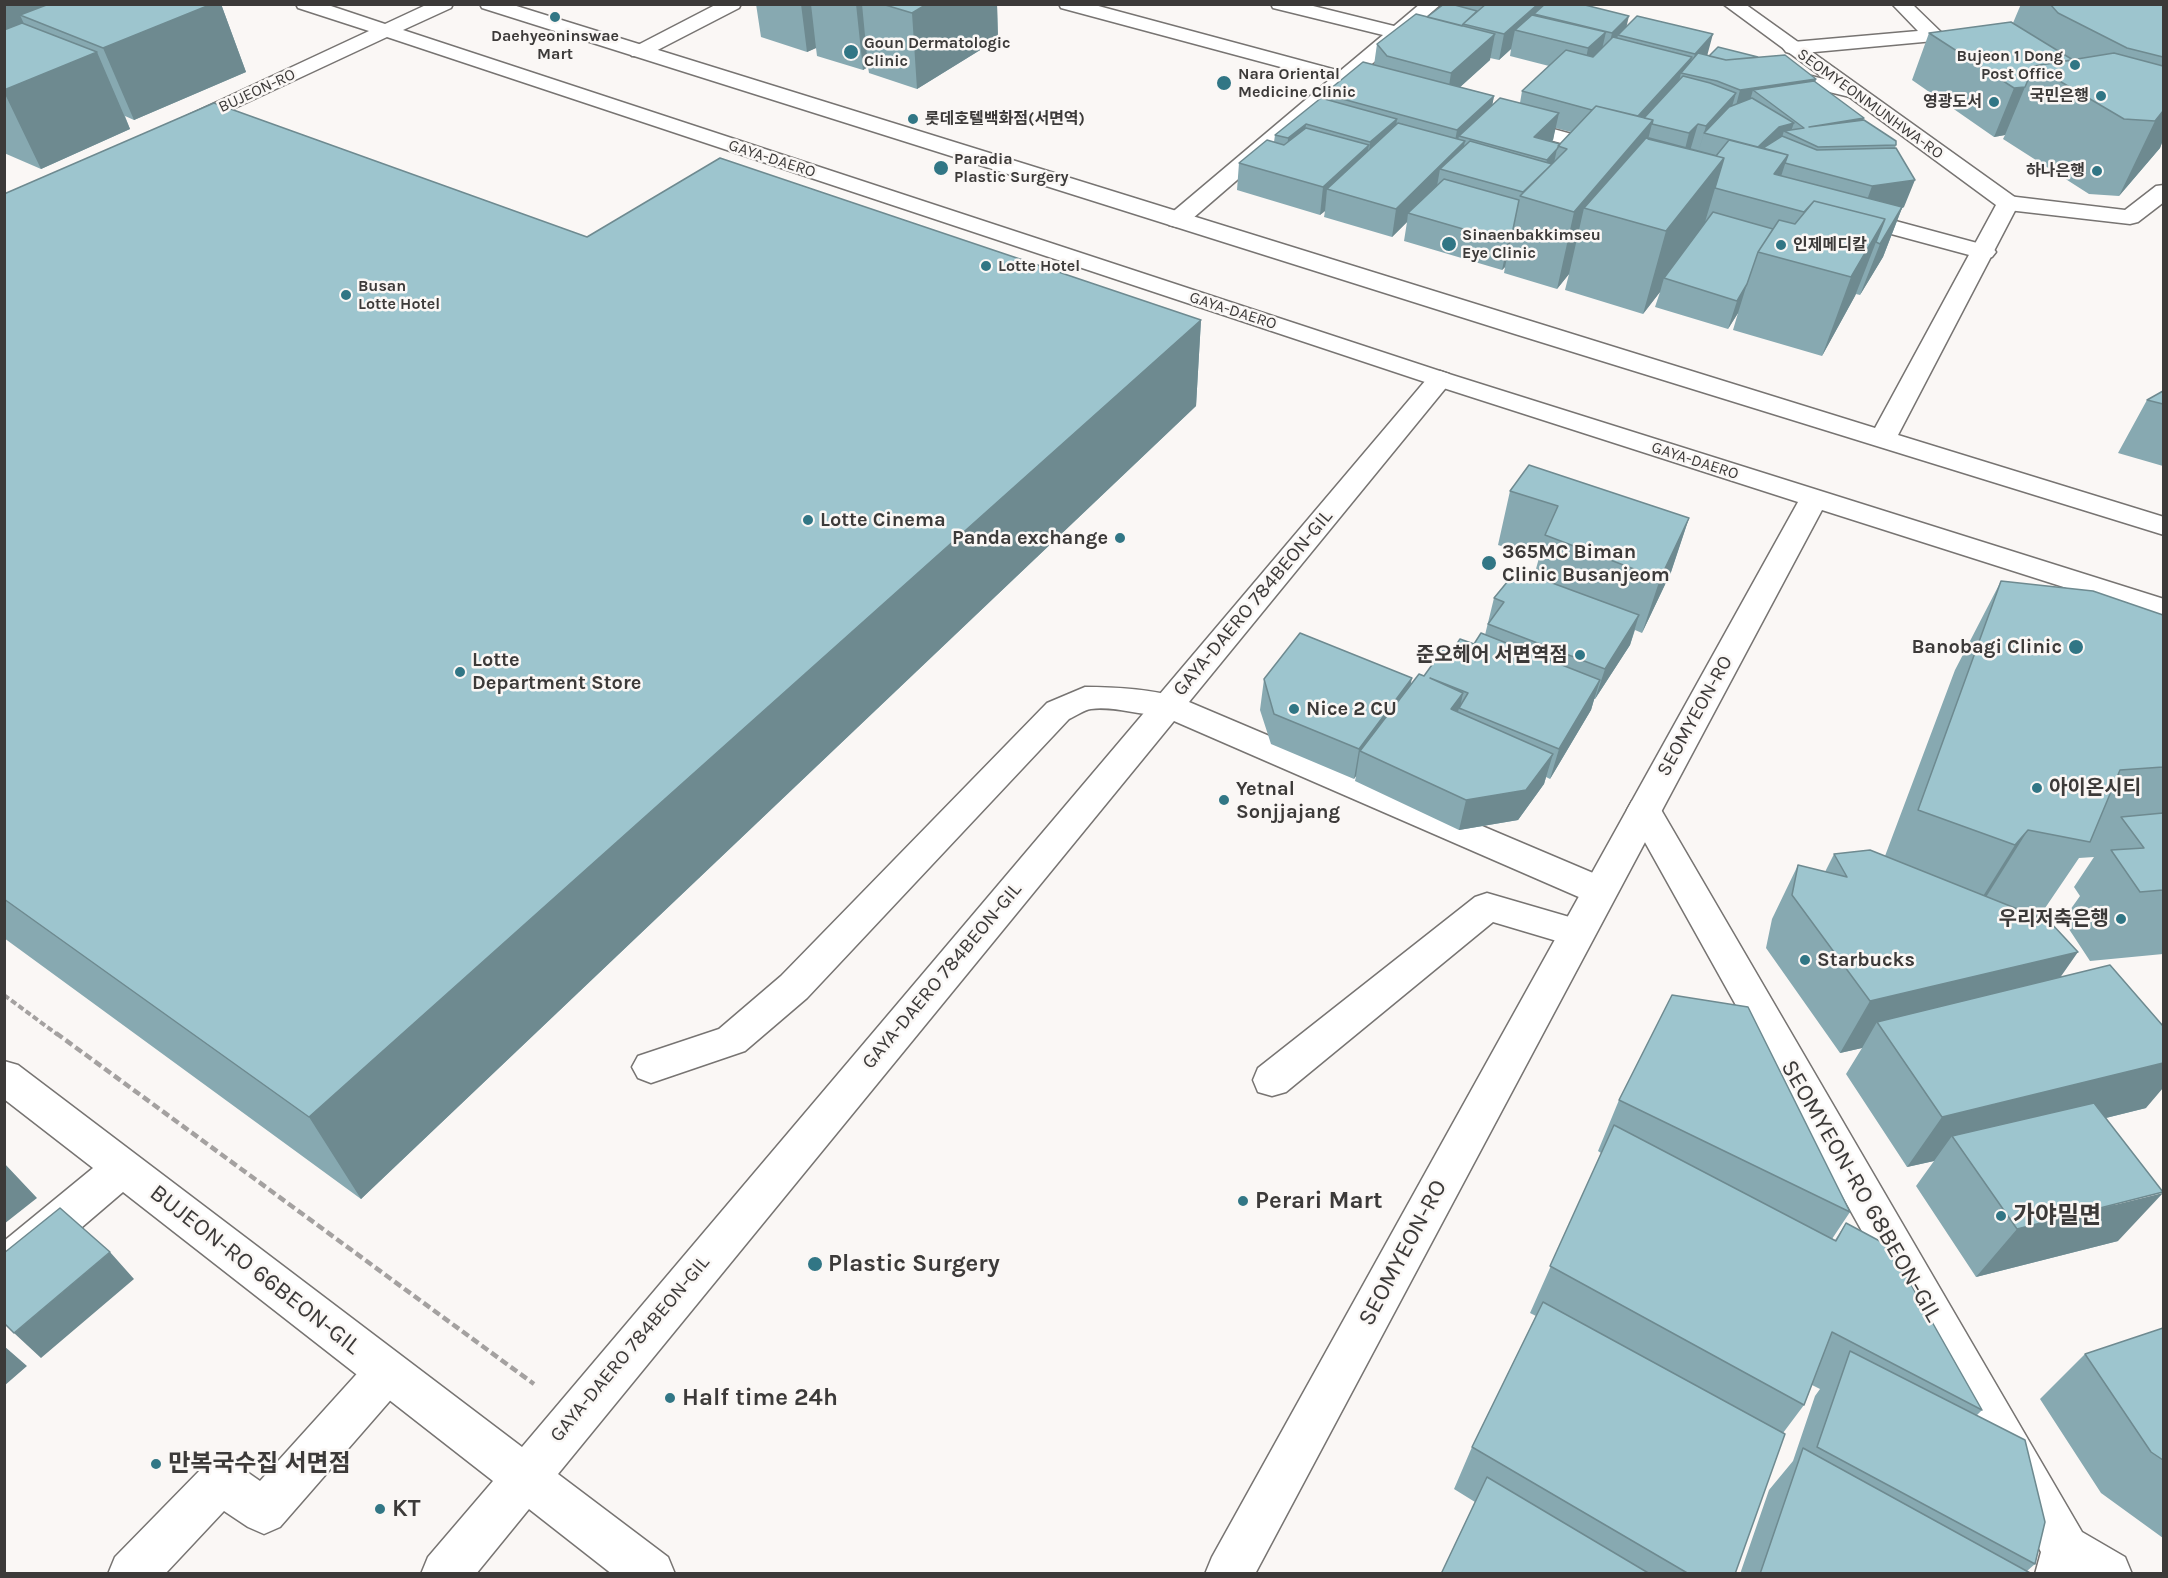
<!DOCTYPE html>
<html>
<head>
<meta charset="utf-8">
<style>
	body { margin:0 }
	#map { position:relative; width:2168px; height:1578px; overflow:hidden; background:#faf7f5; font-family:Karla,sans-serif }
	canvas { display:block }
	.frame { position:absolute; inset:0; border:6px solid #3c3a39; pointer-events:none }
</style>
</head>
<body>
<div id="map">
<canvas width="2168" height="1578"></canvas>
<div class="frame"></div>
</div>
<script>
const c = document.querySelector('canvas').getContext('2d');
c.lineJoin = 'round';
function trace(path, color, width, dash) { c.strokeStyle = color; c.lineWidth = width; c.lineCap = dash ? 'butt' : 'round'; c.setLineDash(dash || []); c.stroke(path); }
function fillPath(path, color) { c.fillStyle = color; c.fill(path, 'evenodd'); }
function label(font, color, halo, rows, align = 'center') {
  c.font = font + ' Karla,"Noto Sans KR",sans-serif'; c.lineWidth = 5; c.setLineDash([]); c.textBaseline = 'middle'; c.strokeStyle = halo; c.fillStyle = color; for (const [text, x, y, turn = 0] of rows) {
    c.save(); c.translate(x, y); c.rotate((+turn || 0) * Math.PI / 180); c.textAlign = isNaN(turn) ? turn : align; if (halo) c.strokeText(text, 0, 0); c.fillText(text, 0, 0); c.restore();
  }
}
const pathFar1 = new Path2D(`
	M4 995 58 1035`);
const path = new Path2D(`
	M56 1033 534 1384`);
const lane = new Path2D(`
	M1892 4H1912L1944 35 1941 39 1934 41 1793 54 1786 52 1783 48 1786 44 1793 42 1918 31Z
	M1085 687C1116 687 1148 689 1178 697L1183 705 1178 713C1150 721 1120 705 1091 709 1084 710 1076 716 1069 719L807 998 745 1051 651 1083 638 1078 632 1067 638 1056 719 1029 781 976 1047 703Z
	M1487 893 1590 923 1595 933 1590 943 1577 947 1493 922 1286 1092 1272 1096 1258 1092 1253 1080 1258 1068 1475 897Z
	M387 1351 402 1357 409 1372 402 1387 280 1527 264 1534 248 1527 224 1511 165 1574H108L115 1557 205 1465 221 1458 237 1465 260 1481 372 1357Z`);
const street = new Path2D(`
	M717 4H741L739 8 646 56H632L629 52 632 48Z
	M1059 4H1091L1340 71 1383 35 1273 8 1271 4H1305L1394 26 1420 4H1441L1358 76 1395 86 1398 90 1395 94 1388 96 1347 85 1185 225 1177 227 1169 225 1166 220 1169 215 1329 80 1061 8Z
	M1774 67 1861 88 1864 92 1861 96 1854 98 1767 77 1764 73 1767 69Z
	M1510 117 1615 146 1619 150 1615 154 1608 156 1503 127 1500 123 1503 119Z
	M2164 185V202L2138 222 2130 224 2008 210 2000 208 1997 203 2000 198 2008 196 2125 210 2156 186Z
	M1851 209 1992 247 1996 252 1992 257 1984 259 1843 221 1840 216 1843 211Z
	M1440 371 1449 374 1453 379 1449 384 1189 702 1612 881 1617 891 1612 901 1600 904 1588 901 1174 721 558 1474 668 1557 675 1574H612L529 1509 476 1574H421L428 1557 493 1481 123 1192 19 1281 4 1286V1241L93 1168 4 1099V1061L18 1065 522 1447 1431 374Z
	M1644 798 1656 801 2082 1532 2125 1557 2132 1574H2035L2041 1552 1627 810 1632 801Z`);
const secondary = new Path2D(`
	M296 4H325L385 24 428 4H453L451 8 403 30 1449 374 2164 599V619L1822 510 1255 1574H1205L1212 1557 1798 502 1431 384 387 37 190 129 183 131 176 129 173 125 176 121 369 31 298 8Z
	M480 4H510L1875 428 1996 205 1723 4H1745L2016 198 2019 203 1898 435 2164 517V535L1515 334 482 8Z`);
const wall = new Path2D(`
	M4 4H221L246 72 134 120 125 116 130 129 41 169 4 153Z
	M756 4H997L998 39 917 89 869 73 868 67 863 70 817 56 816 48 807 52 761 37Z
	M1444 4H1581L1627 26 1707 55 1816 79 1815 82 1864 118 1863 120 1896 145 1895 148 1904 207 1902 208 1883 257 1860 295 1856 294 1822 356 1733 330 1738 313 1728 329 1655 307 1660 292 1643 314 1565 290 1569 274 1557 289 1504 273 1505 267 1502 270 1404 241 1407 222 1392 237 1324 217 1325 211 1320 215 1237 190 1239 163 1274 142 1275 135 1323 98 1324 94 1374 65 1377 44 1427 17ZM1511 49 1510 56 1549 66 1522 91 1520 103 1492 105 1494 96 1460 87 1490 60V58L1499 60ZM1555 128 1571 132 1560 144 1551 142 1553 140Z
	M2021 4H2163V140L2160 148 2119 196 2089 194 2003 139 2005 135 1994 137 1912 80 1929 33 2013 23Z
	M4 194 587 237 1201 320 1196 406 361 1199 4 938Z
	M2163 391V466L2118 453 2147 400Z
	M1510 491 1689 518 1671 572 1642 633 1635 630 1630 645 1595 699H1594L1591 710 1550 779 1546 777 1544 784 1518 820 1459 830 1355 781 1356 776 1354 779 1271 744 1260 710 1264 679 1411 685 1424 676 1452 651 1474 644 1485 635 1494 598 1534 576 1539 558 1498 545Z
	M2001 581 2163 615V954L2090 961 2063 920 2080 896 2074 887 2094 857 2079 858 2039 917 2061 977 2146 1108 2106 1118 2118 1241 1976 1277 1916 1186 1934 1161 1907 1167 1846 1074 1862 1048 1840 1053 1766 948 1772 919 1798 865 1825 872 1834 854 1885 856 1955 670Z
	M1619 1100 1850 1212 1832 1239 1835 1240 1846 1223 1982 1410 1977 1415 2035 1564 2027 1571 2032 1574H1740L1769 1490 1793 1461 1815 1396 1820 1389 1812 1385 1804 1405 1783 1433 1735 1574H1441L1475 1502 1454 1489 1472 1447 1536 1316 1530 1313 1601 1153 1598 1151Z
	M2163 1328V1538L2101 1493 2040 1399 2085 1354Z`);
const shadedWall = new Path2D(`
	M4 4H107L20 15 29 35 4 44Z
	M212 4H221L246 72 134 120 103 48Z
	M801 4H811L816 48 807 52Z
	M856 4H862L868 67 863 70Z
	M882 4H997L998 39 917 89 912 13Z
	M1538 4H1547L1534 14 1531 32 1515 30 1511 49 1499 60 1504 34Z
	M1629 16 1624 37 1618 35 1614 50 1606 59 1612 33Z
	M1606 32 1600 58 1583 75 1588 48Z
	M1495 34 1490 60 1447 99 1451 73Z
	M1713 34 1706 60 1690 75 1695 54Z
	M97 52 130 129 41 169 4 92V90Z
	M1692 57 1688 74 1681 73 1676 94 1641 121H1634Z
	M1816 79 1808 106 1753 90 1746 115 1733 117 1740 90Z
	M2025 87 2005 135 1994 137 2014 88Z
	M1736 93 1728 120 1704 133 1698 153 1706 126Z
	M1494 96 1489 123 1459 136 1456 149 1465 141 1460 168 1440 169 1436 192 1408 213 1407 222 1392 237 1396 209 1453 152 1457 130Z
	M2163 111V140L2160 148 2119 196 2155 121Z
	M1559 113 1553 140 1536 157 1534 137Z
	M1864 118 1854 145 1809 127Z
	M1397 119 1394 146 1367 169 1370 142Z
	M1653 120 1634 195 1584 208 1569 274 1557 289 1574 212Z
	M1794 123 1790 134 1784 131 1777 152 1771 154 1758 147 1779 127Z
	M1306 124 1303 151 1286 166 1288 138Z
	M1698 124 1690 151 1682 161 1689 133Z
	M1369 145 1365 172 1327 189 1325 211 1320 215 1323 187Z
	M1557 149 1551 177 1541 188 1547 160Z
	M1788 155 1772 204 1774 174Z
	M1724 158 1700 239 1664 278 1660 292 1643 314 1666 231Z
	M1915 180 1904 207 1902 208 1883 257 1860 295 1880 244 1901 208 1862 214 1872 186Z
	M1885 219 1855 296 1822 356 1851 277Z
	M1511 239 1505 267 1502 270 1508 242Z
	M1747 284 1738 313 1728 329 1737 301Z
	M1201 320 1196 406 361 1199 309 1117Z
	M1689 518 1671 572 1642 633 1660 579Z
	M1639 615 1630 645 1595 699 1605 669Z
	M1412 678 1406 709 1360 751 1356 776 1354 779 1359 749Z
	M1600 680 1591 710 1550 779 1559 749Z
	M1463 693 1460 708H1459L1454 726 1451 709Z
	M1553 754 1544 784 1518 820 1459 830 1466 800Z
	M2028 830 1973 918 1960 933 2015 845Z
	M2078 952 2041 1005 1877 1022 1862 1048 1840 1053 1870 1001Z
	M2163 1063V1088L2146 1108 1964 1153 1952 1136 1934 1161 1907 1167 1942 1117Z
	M4 1163 37 1198 4 1224Z
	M2163 1193 2118 1241 1976 1277 2017 1229Z
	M110 1252 134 1279 41 1358 14 1333Z
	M4 1346 27 1366 4 1386Z`);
const building = new Path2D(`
	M49 4H212L103 48 20 15Z
	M882 4H927L912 13Z
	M1444 4H1451L1477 11 1463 24 1462 26 1427 17Z
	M1486 4H1538L1504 34 1463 24Z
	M1545 4H1581L1629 16 1612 33 1534 14Z
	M2050 4H2163V57L2127 48 2058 13Z
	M1416 14 1495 34 1451 73 1387 56 1377 44Z
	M1532 15 1606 32 1588 48 1515 30Z
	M1637 16 1713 34 1695 54 1618 35Z
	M2011 22 2073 60 2034 66 2025 87 2014 88 1929 33Z
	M22 23 97 52 4 90V30Z
	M1613 37 1692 57 1638 116 1596 106 1592 110 1522 91 1566 50 1593 57Z
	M1718 47 1758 57 1726 60 1709 56Z
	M1698 53 1726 60 1785 55 1816 79 1740 90 1717 81 1681 73Z
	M2114 53 2163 66V111L2155 121 2124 119 2034 66Z
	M1363 62 1494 96 1457 130 1324 94Z
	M1683 76 1710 83 1736 93 1706 126 1698 124 1689 133 1652 124 1653 120 1644 118Z
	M1814 81 1864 118 1809 127 1864 120 1896 141V145L1818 147 1784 131 1804 128 1753 90Z
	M1321 98 1397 119 1370 142 1306 124 1288 138 1275 135Z
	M1500 98 1559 113 1534 137 1560 144 1557 149 1547 160 1459 136Z
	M1752 98 1794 123 1779 127 1758 147 1704 133 1729 107Z
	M214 103 587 237 720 158 1201 320 309 1117 4 899V194Z
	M1596 106 1653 120 1574 212 1520 196 1567 149 1558 146Z
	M1398 123 1465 141 1396 209 1327 189Z
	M1306 128 1369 145 1323 187 1239 163 1267 140 1284 145Z
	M1782 136 1817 150 1896 148 1915 180 1872 186 1785 163 1788 155 1763 148Z
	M1646 138 1724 158 1666 231 1584 208Z
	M1649 138 1717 156 1648 139Z
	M1729 140 1788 155 1774 174 1902 207 1880 244 1876 242 1885 219 1814 201 1804 212 1715 188 1724 158 1716 156Z
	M1470 141 1552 164 1523 192 1440 169Z
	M1444 179 1519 200 1511 239 1508 242 1408 213Z
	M1814 201 1885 219 1851 277 1758 252 1779 220 1795 224Z
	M1713 212 1773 229 1758 252 1747 284 1737 301 1664 278Z
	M2163 391V404L2147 400Z
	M1529 465 1689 518 1660 579 1545 535 1558 506 1510 491Z
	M1517 570 1639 615 1605 669 1488 624 1504 602 1494 598Z
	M2001 581 2093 591 2163 615V767L2120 770 2090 842 2028 830 2015 845 1918 810Z
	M1300 633 1412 678 1359 749 1274 714 1264 679Z
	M1481 633 1600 680 1559 749 1459 708 1468 693 1430 678 1463 693 1451 709 1553 754 1526 790 1466 800 1360 751 1419 674 1424 676 1444 648 1452 651 1460 639 1474 644Z
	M2163 813V890L2140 892 2111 850 2144 848 2121 817Z
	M1870 850 2050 922 2078 952 1870 1001 1792 895 1798 865 1847 877 1834 854Z
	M2110 965 2163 1026V1063L1942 1117 1877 1022Z
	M1672 995 1748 1007 1850 1212 1619 1100Z
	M2094 1103 2163 1192 2017 1229 1952 1136Z
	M1614 1125 1836 1241 1846 1223 1889 1246 1982 1410 1832 1332 1804 1405 1550 1266Z
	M60 1208 110 1252 14 1333 4 1323V1253Z
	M1543 1302 1785 1434 1735 1574H1689L1472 1447Z
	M2163 1328V1460L2151 1452 2085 1354Z
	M1850 1351 2025 1440 2045 1522 2035 1564 1817 1447Z
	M1803 1448 2032 1574H1760Z
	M1487 1477 1650 1574H1441Z`);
const markers = [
	[555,17,6,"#317685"],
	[851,52,8,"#317685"],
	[2075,65,6,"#317685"],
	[1224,83,8,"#317685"],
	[2101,96,6,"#317685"],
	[1994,102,6,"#317685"],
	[913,119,6,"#317685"],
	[941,168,8,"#317685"],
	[2097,171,6,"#317685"],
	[1449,244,8,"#317685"],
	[1781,245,6,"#317685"],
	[986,266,6,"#317685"],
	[346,295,6,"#317685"],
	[808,520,6,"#317685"],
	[1120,538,6,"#317685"],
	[1489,563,8,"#317685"],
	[2076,647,8,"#317685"],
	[1580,655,6,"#317685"],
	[460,672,6,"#317685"],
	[1294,709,6,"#317685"],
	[2037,788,6,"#317685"],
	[1224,800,6,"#317685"],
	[2121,919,6,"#317685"],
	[1805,960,6,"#317685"],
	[1243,1201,6,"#317685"],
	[2001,1216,6,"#317685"],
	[815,1264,8,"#317685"],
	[670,1398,6,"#317685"],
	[156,1464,6,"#317685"],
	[380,1509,6,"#317685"]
];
const farPoinames = [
	["Daehyeoninswae",555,36,"center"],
	["Mart",555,54,"center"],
	["Goun Dermatologic",864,43],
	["Clinic",864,61],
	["Bujeon 1 Dong",2063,56,"right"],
	["Post Office",2063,74,"right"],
	["Nara Oriental",1238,74],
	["Medicine Clinic",1238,92],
	["국민은행",2089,96,"right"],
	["영광도서",1982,102,"right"],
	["롯데호텔백화점(서면역)",925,119],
	["Paradia",954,159],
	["Plastic Surgery",954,177],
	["하나은행",2085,171,"right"],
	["Sinaenbakkimseu",1462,235],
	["Eye Clinic",1462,253],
	["인제메디칼",1793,245],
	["Lotte Hotel",998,266],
	["Busan",358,286],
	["Lotte Hotel",358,304]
];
const farStreetnames = [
	["BUJEON-RO",257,91,-25],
	["SEOMYEONMUNHWA-RO",1870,104,36],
	["GAYA-DAERO",772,159,18],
	["GAYA-DAERO",1233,311,18],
	["GAYA-DAERO",1695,461,18]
];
const poiNames = [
	["Lotte Cinema",820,520],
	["Panda exchange",1108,538,"right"],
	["365MC Biman",1502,552],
	["Clinic Busanjeom",1502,575],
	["Banobagi Clinic",2062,647,"right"],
	["준오헤어 서면역점",1568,655,"right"],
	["Lotte",472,660],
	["Department Store",472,683],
	["Nice 2 CU",1306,709],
	["아이온시티",2049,788],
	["Yetnal",1236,789],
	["Sonjjajang",1236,812],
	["우리저축은행",2109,919,"right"],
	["Starbucks",1817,960]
];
const streetNames = [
	["GAYA-DAERO 784BEON-GIL",1253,603,-50],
	["SEOMYEON-RO",1695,716,-61],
	["GAYA-DAERO 784BEON-GIL",942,976,-50],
	["GAYA-DAERO 784BEON-GIL",630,1349,-50]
];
const nearStreetnames = [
	["SEOMYEON-RO 68BEON-GIL",1861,1191,60],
	["SEOMYEON-RO",1403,1253,-62],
	["BUJEON-RO 66BEON-GIL",255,1270,38]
];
const nearPoinames = [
	["Perari Mart",1255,1201],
	["가야밀면",2013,1216],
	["Plastic Surgery",828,1264],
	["Half time 24h",682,1398],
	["만복국수집 서면점",168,1464],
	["KT",392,1509]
];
trace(lane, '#777472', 3);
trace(street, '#777472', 3);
trace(secondary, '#777472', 3);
trace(pathFar1, '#a4a1a0', 4, [6, 3]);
trace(path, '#a4a1a0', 4.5, [8, 4]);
fillPath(lane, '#fff');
fillPath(street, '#fff');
fillPath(secondary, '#fff');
fillPath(wall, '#87a9b1');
fillPath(shadedWall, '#6e8a90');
fillPath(building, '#9dc5ce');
trace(building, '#6e8a90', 1.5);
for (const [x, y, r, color] of markers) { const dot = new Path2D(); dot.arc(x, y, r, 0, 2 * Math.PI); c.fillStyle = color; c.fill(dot); trace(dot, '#faf7f5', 2); }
label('bold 16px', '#3c3a39', '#faf7f5', farPoinames, 'left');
label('16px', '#3c3a39', '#faf7f5', farStreetnames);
label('bold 20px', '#3c3a39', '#faf7f5', poiNames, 'left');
label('20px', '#3c3a39', '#faf7f5', streetNames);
label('24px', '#3c3a39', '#faf7f5', nearStreetnames);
label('bold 24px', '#3c3a39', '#faf7f5', nearPoinames, 'left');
</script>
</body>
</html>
